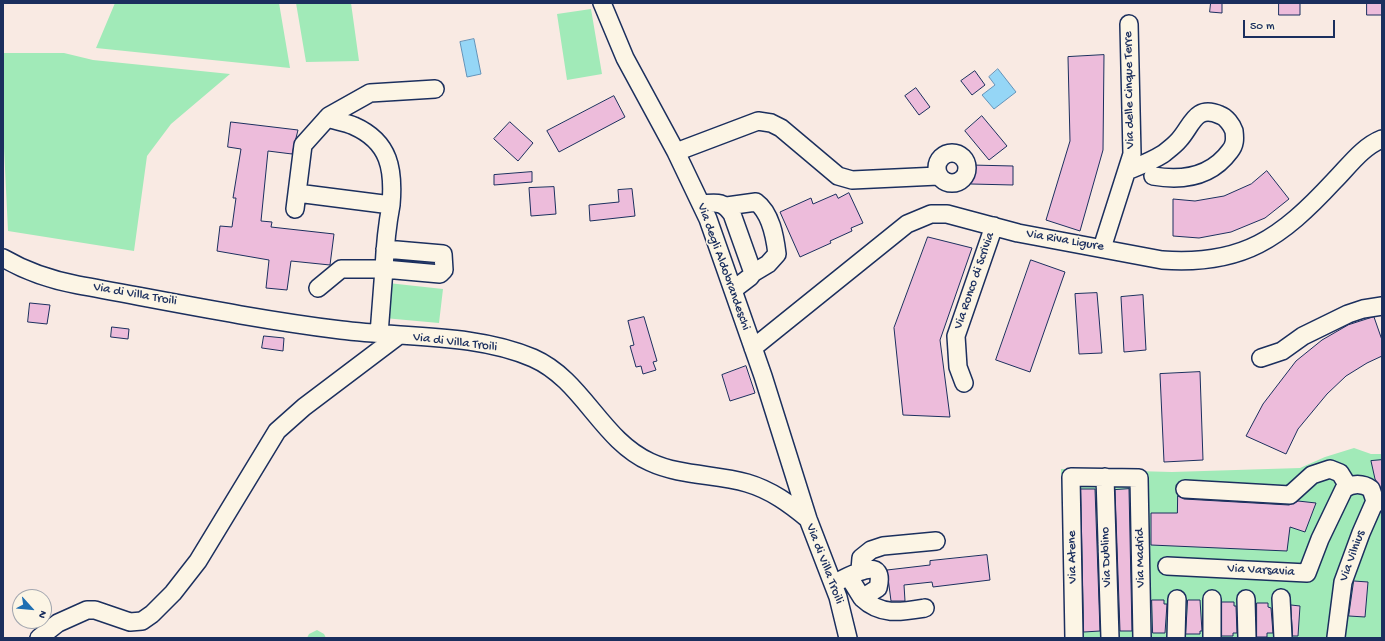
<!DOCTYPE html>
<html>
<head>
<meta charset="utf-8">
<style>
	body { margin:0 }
	#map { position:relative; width:1385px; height:641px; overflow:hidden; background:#f9eae3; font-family:"Gochi Hand",sans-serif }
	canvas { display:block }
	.frame { position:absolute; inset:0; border:4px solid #1b2f5e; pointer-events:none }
	.north { position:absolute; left:12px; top:589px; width:40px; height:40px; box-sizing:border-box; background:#fcf5e5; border:1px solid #a2a6af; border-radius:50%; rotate:117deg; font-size:11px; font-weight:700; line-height:16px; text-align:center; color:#1b2f5e }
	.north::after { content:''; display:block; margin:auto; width:14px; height:18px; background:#1f6fb2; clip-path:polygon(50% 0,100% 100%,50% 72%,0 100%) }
	.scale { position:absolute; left:1243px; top:20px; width:92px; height:18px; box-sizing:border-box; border:2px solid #1b2f5e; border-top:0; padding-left:5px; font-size:12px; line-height:14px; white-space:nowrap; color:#1b2f5e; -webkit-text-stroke:3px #fcf5e5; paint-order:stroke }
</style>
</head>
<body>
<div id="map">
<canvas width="1385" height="641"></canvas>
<div class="frame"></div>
<div class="north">N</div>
<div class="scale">50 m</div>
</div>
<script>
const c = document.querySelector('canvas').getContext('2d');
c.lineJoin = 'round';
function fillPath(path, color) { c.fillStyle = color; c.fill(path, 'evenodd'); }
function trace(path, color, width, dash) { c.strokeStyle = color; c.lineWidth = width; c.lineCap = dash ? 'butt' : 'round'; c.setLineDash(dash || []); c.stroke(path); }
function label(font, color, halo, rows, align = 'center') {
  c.font = font + ' "Gochi Hand",sans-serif'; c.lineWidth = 3.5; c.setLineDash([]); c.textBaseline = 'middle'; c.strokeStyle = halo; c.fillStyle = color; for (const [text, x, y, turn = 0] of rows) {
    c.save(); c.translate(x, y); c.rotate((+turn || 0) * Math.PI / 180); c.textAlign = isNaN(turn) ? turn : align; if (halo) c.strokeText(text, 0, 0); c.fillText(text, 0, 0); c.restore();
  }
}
const green = new Path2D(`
	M115 3H279L290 68 96 48Z
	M296 3H351L359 61 306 62Z
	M591 9 602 74 567 80 557 14Z
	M3 53H64L93 60 230 74 171 124 147 156 134 251 8 231 3 127Z
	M388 283 443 289 439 323 384 318Z
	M1354 448 1371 454H1382V638H1065L1061 469 1172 472 1300 468 1325 457Z
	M317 630 324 634 326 638H307L309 634Z`);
const water = new Path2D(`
	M474 39 481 74 467 77 460 42Z
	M998 69 1016 92 994 109 982 95 995 85 989 77Z`);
const building = new Path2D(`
	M1211 3H1222V13L1210 12Z
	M1279 3H1300V15H1279Z
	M1367 3H1382V15H1367Z
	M1104 55 1103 150 1080 231 1046 220 1070 141 1068 57Z
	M975 71 985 85 972 95 961 81Z
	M916 88 930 107 919 115 905 96Z
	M614 96 625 117 559 152 547 131Z
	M982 116 1007 146 989 160 965 131Z
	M231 122 298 130 292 154 268 151 261 221 272 222 271 227 334 234 330 265 291 261 287 290 266 288 269 260 217 251 220 226 232 227 236 198H233L241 149 228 147Z
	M510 122 533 143 518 161 494 139Z
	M971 165 1013 166V185L971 184Z
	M1267 171 1289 199 1265 218 1231 232 1199 238 1173 236V199L1195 201 1224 196 1251 184Z
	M532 172V182L494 185V175Z
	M554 187 556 214 531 216 529 188Z
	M632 189 635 216 590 221 589 205 619 202 618 190Z
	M849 193 863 223 851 228 852 231 830 241 831 243 800 257 780 212 811 198 813 204 836 194 838 198Z
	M928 237 972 248 940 340 950 417 903 415 894 328Z
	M1031 260 1065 272 1030 372 996 360Z
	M1097 293 1102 353 1079 354 1075 294Z
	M1143 295 1146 350 1124 352 1121 297Z
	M30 303 50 305 47 324 28 322Z
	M644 317 657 361 653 362 656 370 643 374 641 366 636 367 630 346 634 345 628 321Z
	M1374 317 1382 340V356L1367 363 1346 376 1327 394 1298 429 1286 454 1246 436 1263 404 1296 361 1322 340 1348 325Z
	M112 327 129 329 128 339 111 337Z
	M264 336 284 338 283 351 262 348Z
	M746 366 755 393 730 401 722 375Z
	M1200 372 1203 460 1164 462 1160 374Z
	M1382 460V490L1375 479 1371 461Z
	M1081 489H1095L1100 631 1084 632Z
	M1129 489 1132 631H1120L1115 490Z
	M1178 496 1184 499 1289 505 1298 501 1316 503 1305 532 1290 527 1287 551 1151 545V513H1177Z
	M987 555 990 580 933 587 932 582 904 585 905 601H891L887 570 930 565V561Z
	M1354 581 1368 582 1365 617 1349 616Z
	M1152 600H1164V604H1167L1165 633H1153Z
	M1188 600H1200L1202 631H1200V634H1186Z
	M1222 602H1234V606H1236L1237 633H1233V636H1222Z
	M1257 603H1268V607L1271 608 1273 633H1267V637H1257Z
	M1291 605 1300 606 1298 636H1293Z`);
const minor = new Path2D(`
	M602 3 625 58 676 152 708 219 763 376 808 519 838 597 848 638
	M327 118C336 121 346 122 354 126 390 142 394 170 391 205
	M676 152 758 121 771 123 781 128 838 176 852 180 938 176
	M937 168a15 15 0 1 1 30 0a15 15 0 1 1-30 0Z
	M1127 171C1139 166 1152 161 1163 154 1168 150 1175 145 1179 140 1192 126 1195 104 1220 115 1226 117 1232 125 1234 131 1235 139 1235 145 1230 151 1211 177 1182 181 1153 176
	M297 193 391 205C387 226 385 247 384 269L440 274 444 270 443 254 385 249
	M701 204C716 203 722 200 732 214L753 273 750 277 733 290
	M727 206 756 202C771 213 775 237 777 254L768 264 753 273
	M295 209 303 145 329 116 370 93 435 89
	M1102 248 1132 154 1129 24
	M3 258C27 272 51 280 78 285 166 301 253 319 341 330 402 338 476 333 533 358 583 380 601 440 650 462 680 476 716 474 747 483 771 490 790 504 808 519
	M318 288 341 269H384L379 334
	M753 348 907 224 931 214H947L1018 233 1162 260C1243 266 1281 238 1334 181 1349 166 1362 147 1382 139
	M1261 358 1282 351 1303 336 1348 314 1363 309 1382 306
	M964 383 958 367 956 336 994 226
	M1105 477 1110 638
	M1185 489 1290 495 1312 475 1330 469 1340 473 1348 486
	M1167 566 1307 573 1320 539 1344 489C1352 483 1363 483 1371 489L1375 501 1382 502
	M860 570 861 558 871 550 883 546 936 541
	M833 584C846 578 887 552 878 588L862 598 849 577
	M862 598C881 616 901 612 925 608
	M1281 598 1283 638
	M1246 599 1247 638
	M1336 637 1343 582 1361 533 1375 501
	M39 638 58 623 87 610H95L130 622 142 621 152 614 173 593 198 561 277 431 304 407 398 336
	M1074 638 1071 477 1139 478 1142 638
	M1176 638 1177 599
	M1212 638V599`);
const streetNames = [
	["Via delle Cinque Terre",1130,90,-91],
	["Via Riva Ligure",1065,241,10],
	["Via degli Aldobrandeschi",723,267,70],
	["Via Ronco di Scrivia",975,281,-71],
	["Via di Villa Troili",135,295,10],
	["Via di Villa Troili",455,343,7],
	["Via Vilnius",1353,556,-70],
	["Via Atene",1073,557,-91],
	["Via Dublino",1107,557,-92],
	["Via Madrid",1141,558,-91],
	["Via di Villa Troili",824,564,69],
	["Via Varsavia",1261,571,3]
];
fillPath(green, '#a1eab8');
fillPath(water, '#95d6f6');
trace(water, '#6493b9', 1);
fillPath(building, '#edbcdb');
trace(building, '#1b2f5e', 1);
trace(minor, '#1b2f5e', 20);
trace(minor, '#fcf5e5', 17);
label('13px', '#1b2f5e', '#fcf5e5', streetNames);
</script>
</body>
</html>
